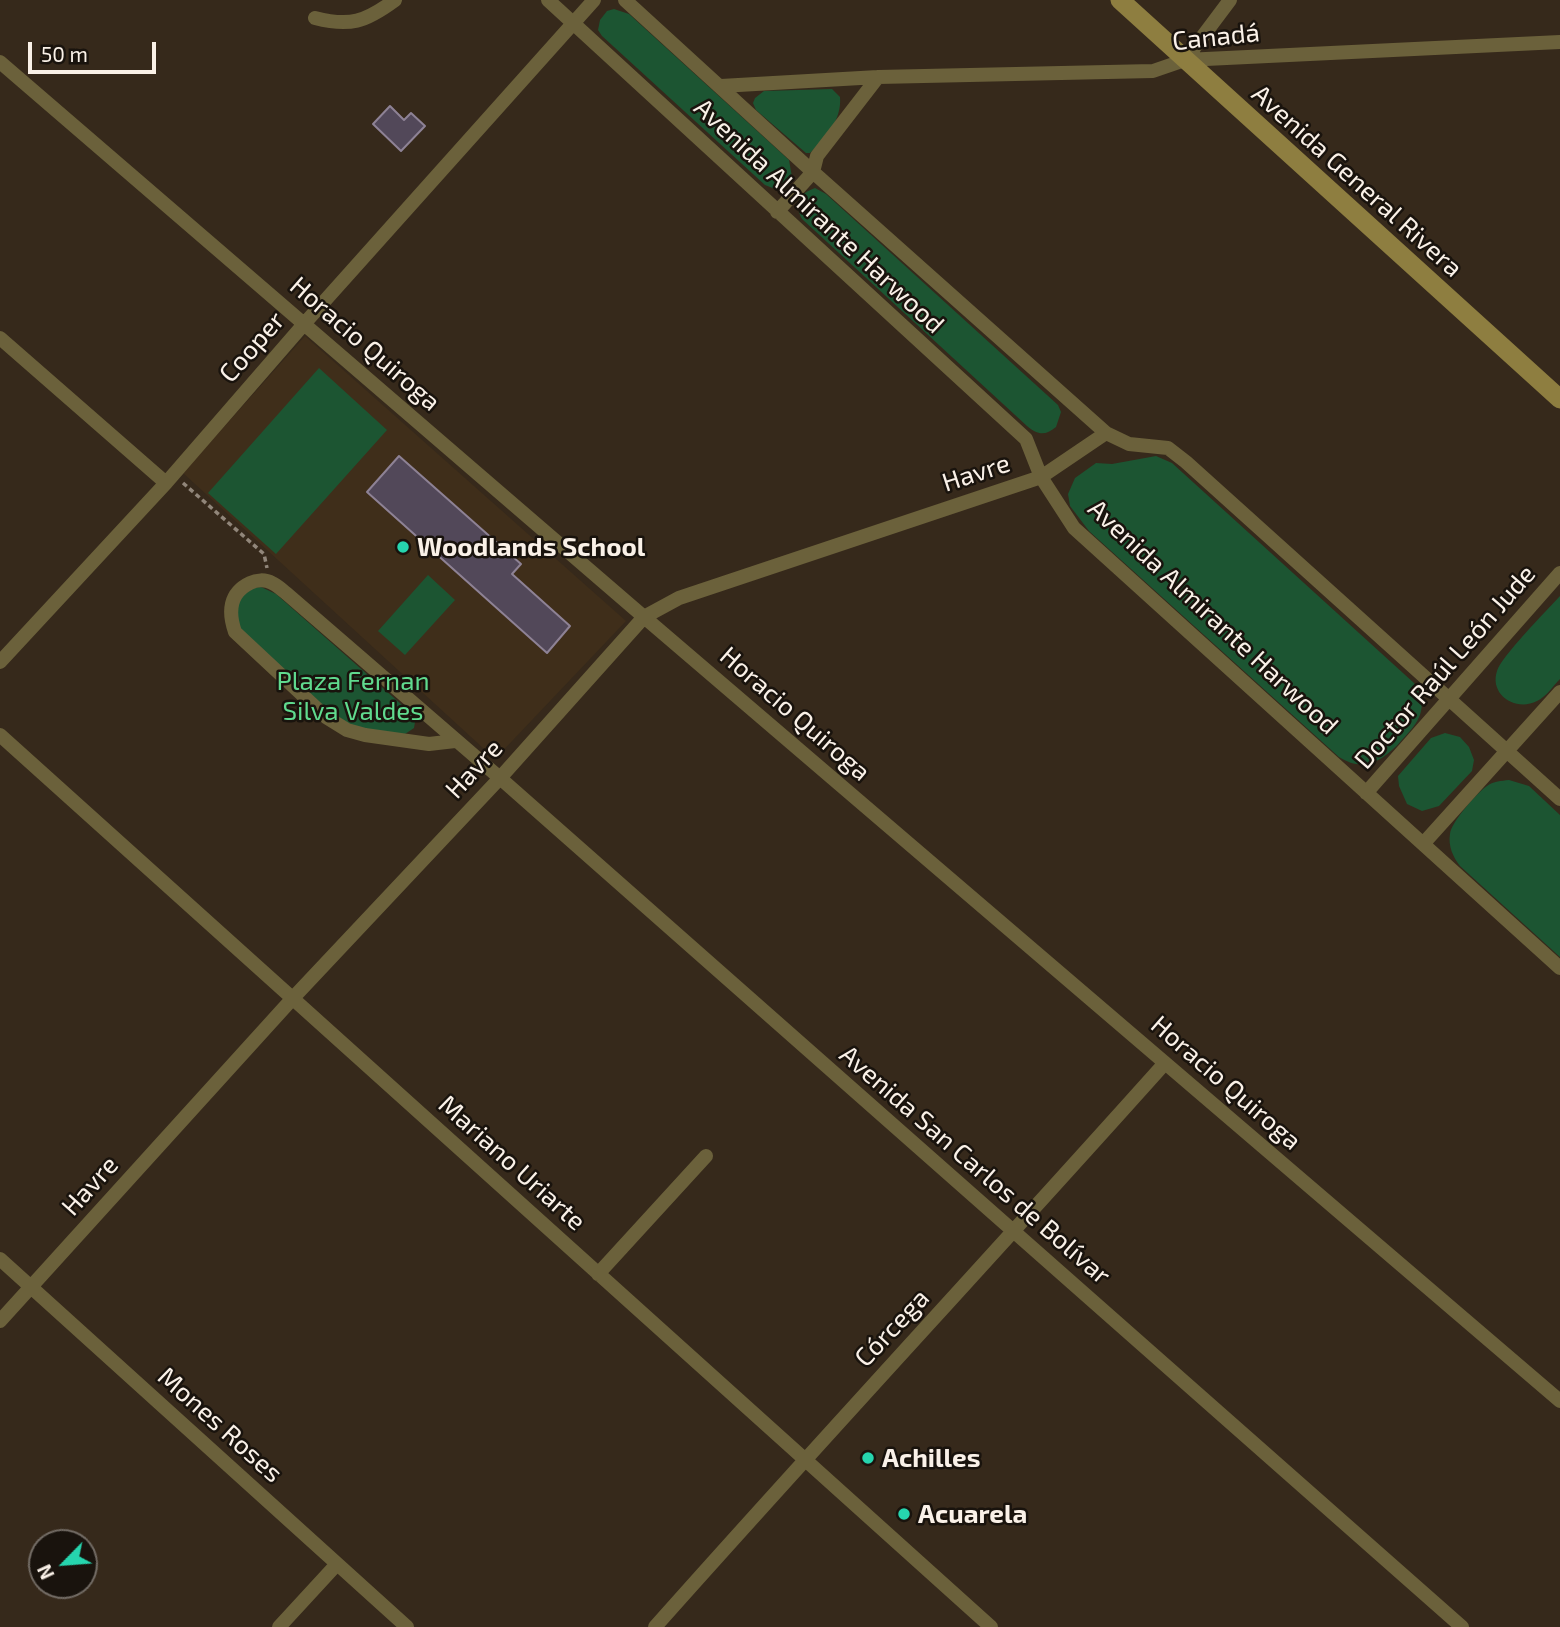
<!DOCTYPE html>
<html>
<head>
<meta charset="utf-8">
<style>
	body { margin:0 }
	#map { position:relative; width:1560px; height:1627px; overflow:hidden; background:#36291b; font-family:"Exo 2",sans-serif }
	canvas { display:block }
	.north { position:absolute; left:28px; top:1529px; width:70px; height:70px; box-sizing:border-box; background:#19130d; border:2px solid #736c65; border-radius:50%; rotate:245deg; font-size:19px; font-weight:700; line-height:28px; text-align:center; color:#faf1e8 }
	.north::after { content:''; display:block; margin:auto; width:24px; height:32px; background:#26d5ae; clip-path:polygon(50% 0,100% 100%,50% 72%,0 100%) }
	.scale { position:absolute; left:28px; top:42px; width:128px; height:32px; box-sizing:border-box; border:4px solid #faf1e8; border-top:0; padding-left:9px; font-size:21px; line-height:24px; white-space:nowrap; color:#faf1e8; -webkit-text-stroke:5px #19130d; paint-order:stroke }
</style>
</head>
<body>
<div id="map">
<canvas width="1560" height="1627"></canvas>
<div class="north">N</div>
<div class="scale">50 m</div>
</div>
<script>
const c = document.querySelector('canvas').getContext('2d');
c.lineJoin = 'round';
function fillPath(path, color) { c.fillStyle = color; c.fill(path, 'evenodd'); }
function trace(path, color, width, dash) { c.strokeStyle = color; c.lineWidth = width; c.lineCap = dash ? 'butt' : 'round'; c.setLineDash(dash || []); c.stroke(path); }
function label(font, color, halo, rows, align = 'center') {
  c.font = font + ' "Exo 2",sans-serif'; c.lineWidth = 5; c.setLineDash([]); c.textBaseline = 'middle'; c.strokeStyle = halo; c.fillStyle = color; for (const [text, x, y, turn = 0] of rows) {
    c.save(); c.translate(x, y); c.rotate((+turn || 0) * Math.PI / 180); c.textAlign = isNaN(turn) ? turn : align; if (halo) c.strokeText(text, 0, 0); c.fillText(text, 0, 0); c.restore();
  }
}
const built = new Path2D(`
	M305 336 626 621 495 759 183 473Z`);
const green = new Path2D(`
	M614 9 629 14 789 160 792 177 785 185 775 189 765 185 602 36 598 30 600 20 607 11Z
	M832 89 840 97C842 119 826 139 810 153H806L756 110 753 103 755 98 764 91Z
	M815 188 826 194 1058 405 1061 412 1056 427C1045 436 1038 435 1027 426L802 219C794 204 798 194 815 188Z
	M319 368 387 430 276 554 208 493Z
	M1156 456 1172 463 1414 683C1430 708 1419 722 1401 741 1383 761 1364 773 1339 757L1089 531 1070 506 1068 494 1075 478 1096 463 1112 464Z
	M428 575 455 600 405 655 378 631Z
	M261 587 276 594 410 712 415 722 414 728 405 734C389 732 372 732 356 727 329 719 262 651 238 630L235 601 253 588Z
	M1560 596V679C1553 686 1546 697 1537 701 1516 712 1489 695 1497 671 1501 657 1547 610 1560 596Z
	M1445 733 1460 737 1469 747 1474 760 1472 771 1439 806 1422 811 1407 804 1399 786 1398 776 1431 738Z
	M1509 780 1529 786 1560 815V957L1460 866C1453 857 1448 846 1450 834 1451 822 1477 793 1487 786 1494 781 1501 781 1509 780Z`);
const building = new Path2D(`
	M390 106 404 120 411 113 425 126 401 151 373 124Z
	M399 456 521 564 512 574 570 626 547 653 367 492Z`);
const path = new Path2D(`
	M183 483 264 554 267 568`);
const minor = new Path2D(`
	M548 0 1026 439 1041 477 1074 528 1560 968
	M625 0 813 172 1106 433 1129 444 1168 448 1186 462 1560 799
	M315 18C350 27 365 22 395 0
	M1185 60 1230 0
	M0 62 644 617 1560 1401
	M721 86 878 77 1153 71 1185 60 1560 42
	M777 212 813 172 817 156 878 77
	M0 338 166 483
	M0 662 166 483 304 324 594 0
	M0 735 991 1627
	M455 741 429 744 365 735 347 730 326 717 235 632C228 612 229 593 250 583 256 580 265 579 272 583 277 585 282 590 286 593L500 778 1462 1627
	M1366 793 1560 573
	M1423 844 1560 692
	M0 1259 407 1627
	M598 1274 706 1156
	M0 1321 293 998 500 778 644 617 679 598 1041 477 1106 433
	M279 1627 337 1564
	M655 1627C823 1438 996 1252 1165 1063`);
const secondary = new Path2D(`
	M1120 0 1560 399`);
const markers = [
	[403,547,7,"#26d5ae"],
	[868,1458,7,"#26d5ae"],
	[904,1514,7,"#26d5ae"]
];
const streetNames = [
	["Canadá",1216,37,-6],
	["Avenida General Rivera",1357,181,42],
	["Avenida Almirante Harwood",819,216,43],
	["Horacio Quiroga",365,344,41],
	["Cooper",252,347,-49],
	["Havre",976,473,-18],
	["Avenida Almirante Harwood",1213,617,43],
	["Doctor Raúl León Jude",1445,667,-49],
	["Horacio Quiroga",795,714,41],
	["Havre",474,769,-47],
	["Horacio Quiroga",1226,1083,41],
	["Mariano Uriarte",512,1163,42],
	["Avenida San Carlos de Bolívar",975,1165,41],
	["Havre",90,1186,-48],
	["Córcega",892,1328,-47],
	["Mones Roses",220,1425,42]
];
const poiNames = [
	["Woodlands School",417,547],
	["Achilles",882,1458],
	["Acuarela",918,1514]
];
const parkNames = [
	["Plaza Fernan",353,681],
	["Silva Valdes",353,711]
];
fillPath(built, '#3f2e1a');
fillPath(green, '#1c5532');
fillPath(building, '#524859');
trace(building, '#8e8295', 2);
trace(path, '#91867a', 3.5, [5, 3.5]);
trace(minor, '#6b613b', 14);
trace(secondary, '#8e7e40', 19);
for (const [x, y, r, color] of markers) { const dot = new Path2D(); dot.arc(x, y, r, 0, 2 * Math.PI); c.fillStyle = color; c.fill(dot); trace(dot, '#19130d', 2.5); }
label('26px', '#faf1e8', '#19130d', streetNames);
label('bold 26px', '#faf1e8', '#19130d', poiNames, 'left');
label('26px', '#60da8e', '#19130d', parkNames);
</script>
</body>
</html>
